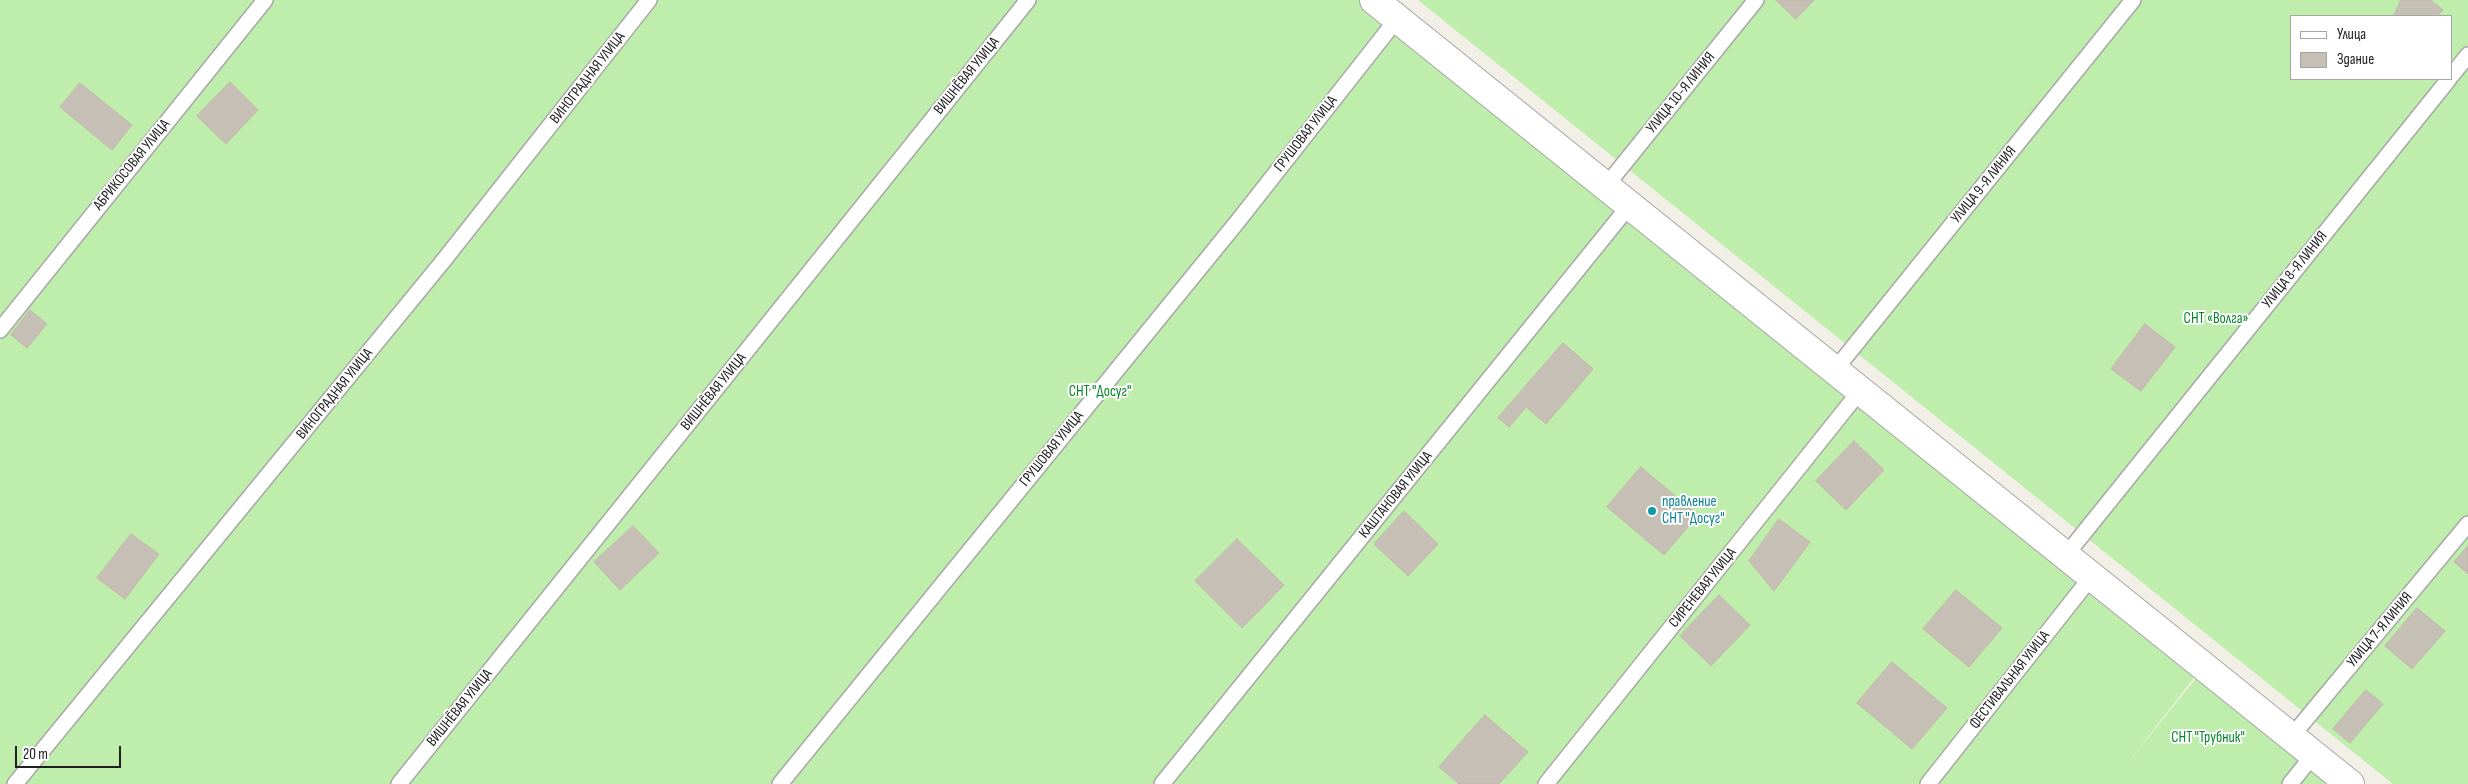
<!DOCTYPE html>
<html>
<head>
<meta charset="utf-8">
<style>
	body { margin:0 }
	#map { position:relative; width:2468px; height:784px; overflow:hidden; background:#f1efe6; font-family:"Sofia Sans Condensed",sans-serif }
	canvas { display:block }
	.legend { position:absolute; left:2290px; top:15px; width:162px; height:65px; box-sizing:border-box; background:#fff; border:1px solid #a6a6a6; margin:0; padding:6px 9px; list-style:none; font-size:15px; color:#202020 }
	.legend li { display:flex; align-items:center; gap:10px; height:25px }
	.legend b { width:25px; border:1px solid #a6a6a6 }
	.scale { position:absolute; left:15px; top:746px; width:106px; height:22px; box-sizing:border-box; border:2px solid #202020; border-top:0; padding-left:6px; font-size:15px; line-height:18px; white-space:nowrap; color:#202020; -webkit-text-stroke:4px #fff; paint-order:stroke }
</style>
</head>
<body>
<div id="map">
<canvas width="2468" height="784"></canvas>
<ul class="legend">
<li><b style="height:6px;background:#fff"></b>Улица</li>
<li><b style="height:14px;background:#c6bfb5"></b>Здание</li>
</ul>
<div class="scale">20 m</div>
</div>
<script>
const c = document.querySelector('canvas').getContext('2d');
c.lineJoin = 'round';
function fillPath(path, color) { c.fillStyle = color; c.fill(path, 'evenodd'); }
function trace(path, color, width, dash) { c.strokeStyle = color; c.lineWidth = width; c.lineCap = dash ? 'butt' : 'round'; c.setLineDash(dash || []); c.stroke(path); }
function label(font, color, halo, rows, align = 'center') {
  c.font = font + ' "Sofia Sans Condensed",sans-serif'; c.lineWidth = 4; c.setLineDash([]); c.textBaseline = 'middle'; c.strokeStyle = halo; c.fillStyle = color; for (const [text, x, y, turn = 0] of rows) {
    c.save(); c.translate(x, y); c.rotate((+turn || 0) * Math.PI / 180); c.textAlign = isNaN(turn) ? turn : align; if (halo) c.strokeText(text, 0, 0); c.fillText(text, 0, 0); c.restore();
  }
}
const grass = new Path2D(`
	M0 0H1360L2200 670 2123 769 2201 672 2340 784H0Z
	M1418 0H2468V784H2393ZM2292 16H2452V79H2292Z`);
const building = new Path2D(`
	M1776 0H1814L1796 19Z
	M2401 0H2431L2443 10 2437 16H2394Z
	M230 82 258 110 226 144 197 116Z
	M80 83 132 125 112 150 60 107Z
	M30 310 47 324 27 348 11 335Z
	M2145 324 2175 347 2141 391 2111 369Z
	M1563 343 1593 369 1546 424 1526 407 1509 427 1498 418Z
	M1854 441 1884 470 1846 510 1816 481Z
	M1641 467 1698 515 1664 555 1607 507Z
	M1404 511 1438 544 1408 576 1374 544Z
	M1779 519 1810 542 1774 591 1749 561Z
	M633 526 659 553 620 590 594 562Z
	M131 534 159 554 125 599 97 578Z
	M1237 539 1284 585 1242 628 1195 581Z
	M2468 546V574L2454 562Z
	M1956 590 2002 628 1969 667 1923 629Z
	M1719 595 1750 625 1711 666 1680 636Z
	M2417 608 2445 631 2412 669 2385 646Z
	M1892 662 1947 708 1912 749 1857 703Z
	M2366 690 2383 704 2350 743 2333 729Z
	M1485 715 1528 752 1499 784H1459L1439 767Z`);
const service = new Path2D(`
	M2452 75 2468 55
	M1605 187 1756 0
	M0 330 265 0
	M1834 371 2133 0
	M2066 555 2449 79
	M2292 736 2468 524
	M15 784 444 260 649 0
	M399 784 1028 0
	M780 784 1238 221 1397 19
	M1162 784 1629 206
	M1546 784 1860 391
	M1928 784 2092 576
	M2290 784 2315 753`);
const minor = new Path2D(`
	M1374 0 2350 784`);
const markers = [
	[1652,511,5,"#0f9aa8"]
];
const streetNames = [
	["ВИШНЁВАЯ УЛИЦА",967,76,-51],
	["ВИНОГРАДНАЯ УЛИЦА",588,78,-52],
	["УЛИЦА 10-Я ЛИНИЯ",1681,93,-51],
	["ГРУШОВАЯ УЛИЦА",1306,134,-52],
	["АБРИКОСОВАЯ УЛИЦА",132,165,-51],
	["УЛИЦА 9-Я ЛИНИЯ",1984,185,-51],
	["УЛИЦА 8-Я ЛИНИЯ",2295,270,-51],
	["ВИШНЁВАЯ УЛИЦА",714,392,-51],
	["ВИНОГРАДНАЯ УЛИЦА",335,394,-51],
	["ГРУШОВАЯ УЛИЦА",1052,449,-51],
	["КАШТАНОВАЯ УЛИЦА",1396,495,-51],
	["СИРЕНЕВАЯ УЛИЦА",1703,588,-51],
	["УЛИЦА 7-Я ЛИНИЯ",2380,630,-50],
	["ФЕСТИВАЛЬНАЯ УЛИЦА",2010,680,-52],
	["ВИШНЁВАЯ УЛИЦА",460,708,-51]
];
const parkNames = [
	["СНТ «Волга»",2216,319],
	["СНТ \"Досуг\"",1100,392],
	["СНТ \"Трубник\"",2208,738]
];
const cultureNames = [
	["правление",1662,502],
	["СНТ \"Досуг\"",1662,519]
];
fillPath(grass, '#bfedab');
fillPath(building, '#c6bfb5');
trace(building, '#c4b9a8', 1);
trace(service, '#a7a7a7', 18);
trace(minor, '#a7a7a7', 30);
trace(service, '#fff', 15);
trace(minor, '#fff', 28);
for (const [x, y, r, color] of markers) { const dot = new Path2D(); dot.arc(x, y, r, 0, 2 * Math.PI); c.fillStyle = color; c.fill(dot); trace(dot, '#fff', 2); }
label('15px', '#202020', '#fff', streetNames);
label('15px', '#078628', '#fff', parkNames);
label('15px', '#0d838f', '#fff', cultureNames, 'left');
</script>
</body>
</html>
